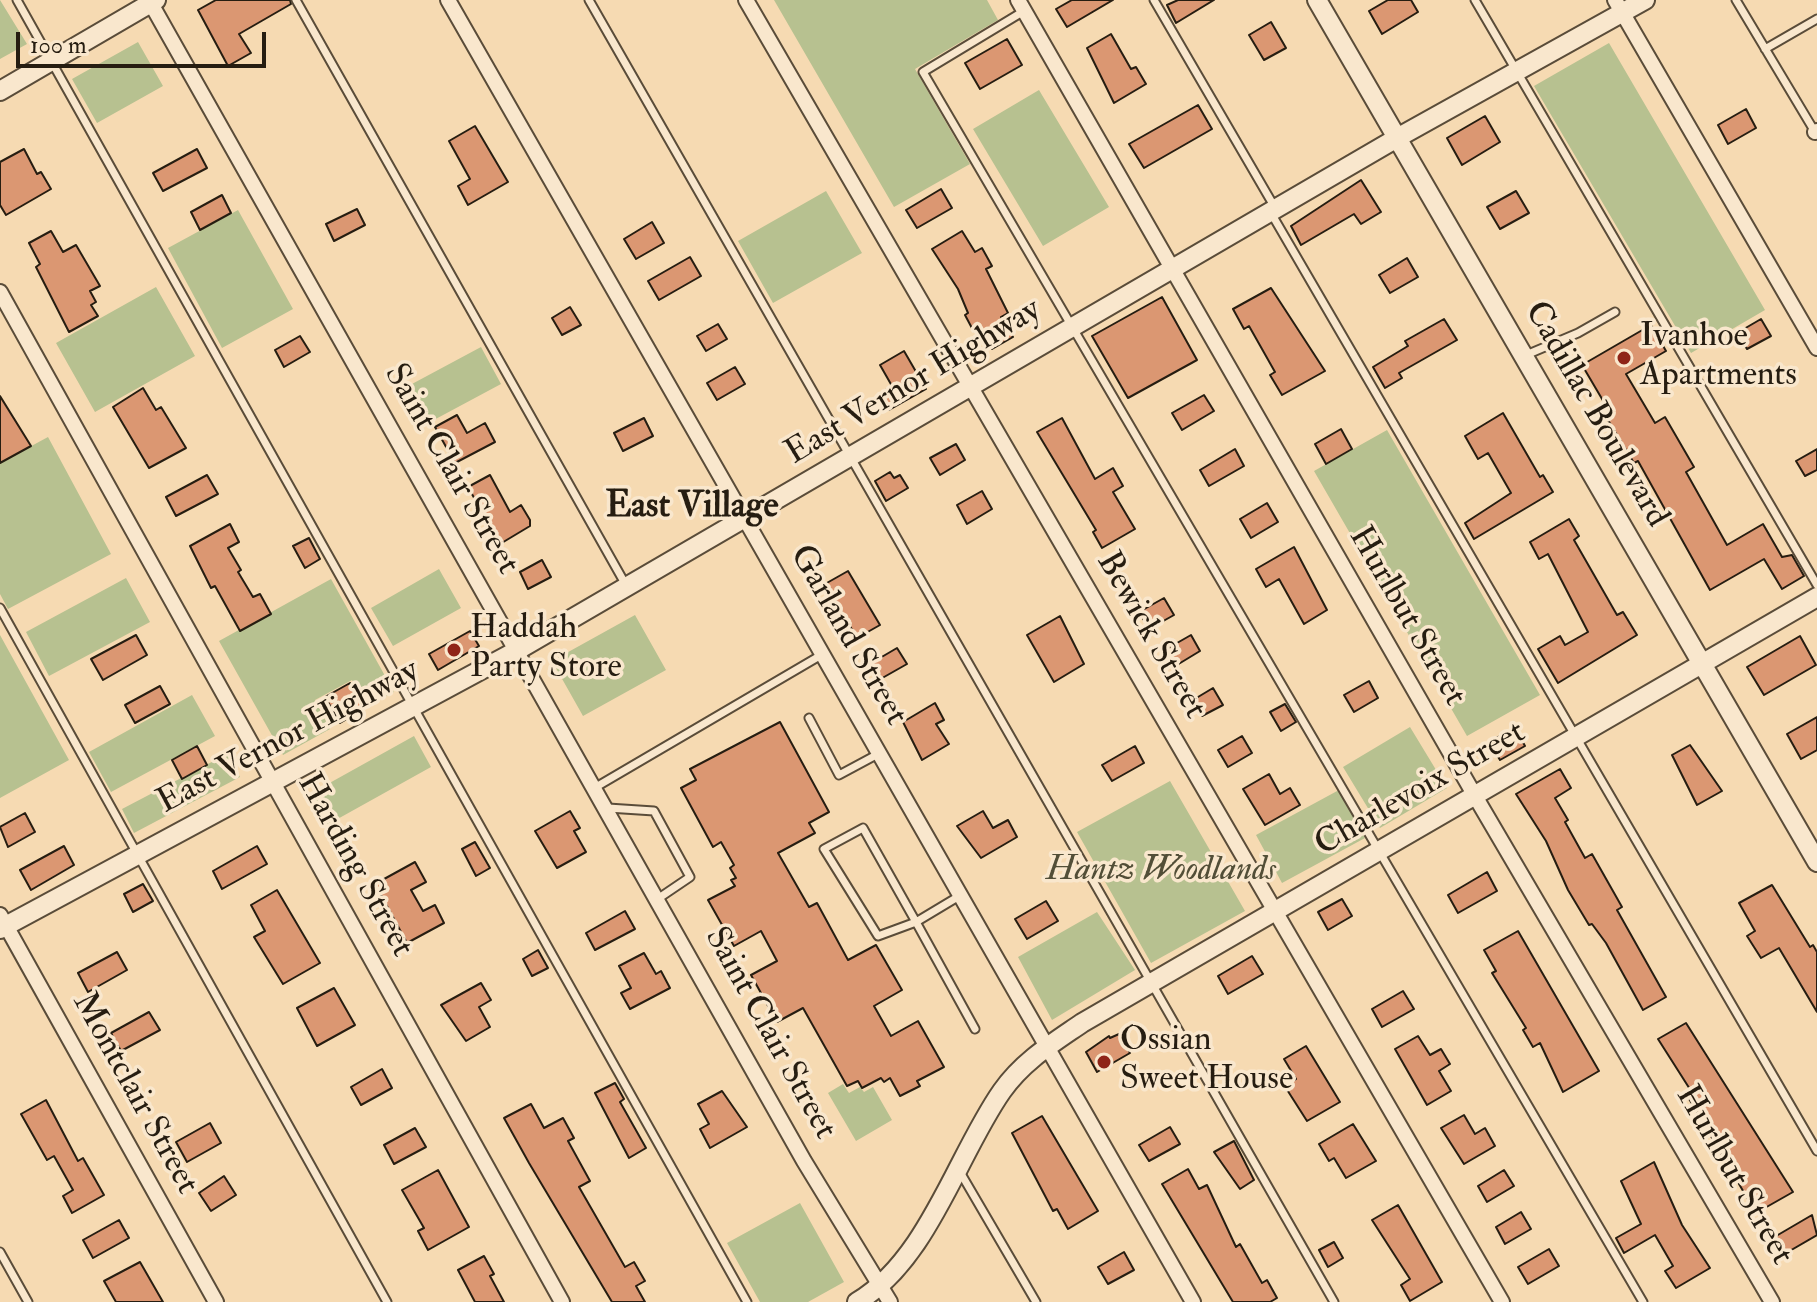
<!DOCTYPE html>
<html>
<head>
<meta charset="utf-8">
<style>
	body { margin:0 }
	#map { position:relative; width:1817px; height:1302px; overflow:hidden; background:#f6dab2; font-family:"IM FELL Double Pica",serif }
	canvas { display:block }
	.scale { position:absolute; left:16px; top:32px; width:250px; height:36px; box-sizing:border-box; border:4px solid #261d11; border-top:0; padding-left:10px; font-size:24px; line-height:28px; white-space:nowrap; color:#261d11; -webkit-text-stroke:6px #f9e7cd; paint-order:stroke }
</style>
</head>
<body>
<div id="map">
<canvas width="1817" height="1302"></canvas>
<div class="scale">100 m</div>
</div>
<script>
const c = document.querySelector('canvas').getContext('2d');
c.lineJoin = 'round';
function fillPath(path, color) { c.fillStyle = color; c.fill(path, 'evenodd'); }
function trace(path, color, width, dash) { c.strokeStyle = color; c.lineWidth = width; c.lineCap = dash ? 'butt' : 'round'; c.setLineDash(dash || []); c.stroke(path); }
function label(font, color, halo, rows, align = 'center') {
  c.font = font + ' "IM FELL Double Pica",serif'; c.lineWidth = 7; c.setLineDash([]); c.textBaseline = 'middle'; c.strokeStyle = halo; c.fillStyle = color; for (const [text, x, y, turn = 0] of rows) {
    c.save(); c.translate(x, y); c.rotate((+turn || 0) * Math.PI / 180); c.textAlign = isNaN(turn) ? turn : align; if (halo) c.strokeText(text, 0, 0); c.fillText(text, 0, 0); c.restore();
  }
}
const green = new Path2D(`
	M0 0 27 44 0 59Z
	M774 0H987L998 20 915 69 970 164 894 207Z
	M138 42 163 86 97 123 72 79Z
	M1609 43 1765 310 1691 353 1534 86Z
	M1039 90 1109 207 1043 246 973 129Z
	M826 191 862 253 773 303 738 241Z
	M238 210 293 309 222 348 168 248Z
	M156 287 195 356 95 412 56 343Z
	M481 347 501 384 417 429 397 392Z
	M1387 430 1540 695 1467 736 1314 471Z
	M48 437 111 554 8 609 0 594V463Z
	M439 569 461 608 393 646 371 608Z
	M126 578 150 622 49 676 26 632Z
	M331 579 394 692 368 706 352 680 315 700 330 729 283 755 219 641Z
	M635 615 666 670 583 716 552 661Z
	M0 635 69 760 0 798Z
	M192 695 215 736 111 792 89 752Z
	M1410 727 1447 788 1380 828 1343 767Z
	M414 736 431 767 325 826 308 795Z
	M227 754 240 777 134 833 122 809Z
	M1170 781 1245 911 1151 963 1077 832Z
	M1339 790 1365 838 1282 883 1256 835Z
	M1097 912 1135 970 1052 1020 1018 957Z
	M843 1084 849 1093 860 1087 864 1092 873 1087 892 1120 856 1141 828 1093Z
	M800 1203 844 1282 808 1302H760L727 1243Z`);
const building = new Path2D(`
	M216 0H290L291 4 239 34 251 53 228 66 198 10Z
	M1072 0H1113L1067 27 1056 9Z
	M1178 0H1214L1176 23 1167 5Z
	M1388 0H1411L1418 12 1382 34 1369 11Z
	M1271 22 1286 48 1264 60 1249 35Z
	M1111 34 1131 69 1136 67 1146 84 1114 103 1087 48Z
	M1007 39 1022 65 980 89 965 63Z
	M1198 105 1212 129 1144 168 1129 144Z
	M1746 109 1756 128 1728 144 1718 125Z
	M1485 116 1500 142 1462 165 1447 138Z
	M475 126 508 182 468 205 458 186 470 179 449 141Z
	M24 149 37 174 41 172 51 189 6 215 0 205V162Z
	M197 149 207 168 163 191 153 173Z
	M1361 180 1381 212 1361 224 1354 214 1301 245 1291 226Z
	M941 189 952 208 917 228 906 210Z
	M1516 191 1529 213 1500 229 1487 207Z
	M222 195 231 213 200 230 191 212Z
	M357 209 365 225 334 241 326 224Z
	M652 222 664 243 636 259 624 239Z
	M51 231 63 252 76 245 100 286 90 291 96 302 91 305 98 316 69 332 36 267 40 264 29 243Z
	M962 231 975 252 982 248 992 266 986 269 1008 313 1001 317 1013 337 992 349 980 329 974 332 965 315 968 313 958 289 932 249Z
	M690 257 701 276 659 300 648 281Z
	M1407 258 1418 277 1390 293 1379 275Z
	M1271 288 1325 371 1282 395 1270 375 1275 372 1249 326 1244 329 1233 309Z
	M1162 297 1197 360 1128 398 1092 336Z
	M570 307 581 325 562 335 552 318Z
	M1444 319 1457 340 1399 373 1402 378 1385 388 1373 367 1408 346 1405 341Z
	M1761 319 1771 336 1747 349 1737 333Z
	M718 324 727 339 706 351 697 336Z
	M1651 325 1666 351 1626 374 1655 423 1665 417 1694 467 1686 472 1727 545 1763 524 1782 557 1792 555 1804 576 1782 589 1764 559 1710 590 1638 461 1634 463 1600 407 1605 404 1582 365Z
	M300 336 310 352 284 367 275 350Z
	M904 351 926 389 889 410 879 394 892 386 880 365Z
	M735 367 745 384 717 400 707 383Z
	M143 388 156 410 161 407 186 448 149 468 113 407Z
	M1204 395 1214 411 1182 430 1172 413Z
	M0 396 31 446 0 463Z
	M1503 413 1540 477 1543 475 1553 492 1474 539 1465 523 1511 493 1488 453 1478 459 1465 436Z
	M457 415 467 433 485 423 495 442 455 463 435 427Z
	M644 418 653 436 623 451 614 433Z
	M1062 418 1095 479 1113 468 1123 486 1113 492 1135 529 1102 548 1093 532 1096 530 1037 432Z
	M1341 429 1352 449 1326 464 1315 444Z
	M956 444 965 460 940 475 930 458Z
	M1235 449 1244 466 1209 486 1200 470Z
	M1817 449V470L1805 476 1796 461Z
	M890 472 894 478 900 475 908 488 886 501 875 481Z
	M207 475 218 494 176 516 166 497Z
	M490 475 510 512 521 505 530 520V526L500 544 468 487Z
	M982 491 992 509 967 524 957 505Z
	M1267 503 1278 522 1251 538 1240 519Z
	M1569 519 1579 536 1574 540 1617 615 1623 612 1637 635 1558 683 1538 649 1560 636 1565 645 1588 632 1548 554 1539 559 1530 542Z
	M230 524 239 542 228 548 241 570 238 572 253 597 260 594 271 614 240 631 215 586 211 588 190 546Z
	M309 538 320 559 305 568 293 546Z
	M1294 547 1327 610 1304 624 1279 579 1266 587 1256 569Z
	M542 560 551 577 528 589 520 572Z
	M848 571 880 625 857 638 825 584Z
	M1164 598 1174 615 1149 629 1139 612Z
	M1060 616 1084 664 1054 682 1027 635Z
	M470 631 479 646 438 670 429 654Z
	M136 635 147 655 103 680 91 659Z
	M1191 635 1200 651 1172 668 1163 651Z
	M1800 636 1816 665 1764 695 1747 667Z
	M897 648 907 664 877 681 868 665Z
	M1369 681 1378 698 1354 712 1344 695Z
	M350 683 364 709 340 723 325 697Z
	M160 686 170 704 135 723 125 705Z
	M1213 688 1223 705 1202 716 1193 700Z
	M935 703 944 720 936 724 949 744 922 760 903 722Z
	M1285 704 1296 722 1281 731 1270 712Z
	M1817 717V750L1801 759 1787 734Z
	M780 722 829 812 809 823 815 833 778 853 809 907 817 903 848 960 876 945 902 990 874 1006 891 1036 918 1021 944 1067 917 1081 920 1086 900 1096 890 1078 884 1082 881 1078 862 1088 858 1081 847 1086 803 1008 777 1022 751 975 777 961 761 931 734 946 708 900 735 886 731 880 736 878 730 868 734 865 721 842 713 847 681 788 696 780 690 769Z
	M1515 728 1525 746 1500 760 1489 742Z
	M1242 736 1252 753 1228 767 1218 750Z
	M1690 745 1722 791 1697 805 1672 755Z
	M197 746 207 765 182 779 172 760Z
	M1135 746 1144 763 1112 781 1102 765Z
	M1560 769 1571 788 1555 798 1568 820 1565 822 1585 858 1592 854 1622 907 1617 910 1666 997 1643 1010 1606 943 1592 924 1589 925 1568 890 1546 841 1516 794Z
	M1269 774 1280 794 1290 788 1300 805 1265 825 1243 789Z
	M570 811 580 828 574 831 586 852 557 868 535 831Z
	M983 811 993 828 1008 820 1017 837 981 858 957 826Z
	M25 813 35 832 8 847 0 827Z
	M475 842 490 868 476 876 462 849Z
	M64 846 74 865 31 890 20 870Z
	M257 846 267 864 222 889 213 871Z
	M415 862 426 882 411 890 423 911 435 905 444 923 407 943 375 884Z
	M1487 872 1497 891 1458 913 1448 895Z
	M143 884 153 901 133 912 124 894Z
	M1772 885 1810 947 1813 945 1817 952V1012L1779 948 1761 958 1747 936 1755 931 1739 903Z
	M277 890 320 963 283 984 254 937 265 931 251 905Z
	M1342 899 1352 916 1328 930 1318 912Z
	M1046 901 1058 921 1027 939 1015 919Z
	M625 911 635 929 595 950 586 933Z
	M1518 931 1599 1071 1563 1092 1540 1043 1533 1047 1523 1030 1526 1028 1492 973 1496 971 1484 950Z
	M538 950 548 968 532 976 523 959Z
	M117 952 127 970 88 992 78 973Z
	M644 953 656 974 661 971 670 988 630 1009 621 993 631 988 619 966Z
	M1252 956 1263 974 1228 994 1218 976Z
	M481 983 491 1000 479 1007 490 1027 466 1041 441 1005Z
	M334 988 355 1025 317 1046 297 1008Z
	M1403 991 1414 1009 1382 1027 1372 1009Z
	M149 1012 160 1030 121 1051 111 1033Z
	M1686 1023 1793 1192 1756 1213 1688 1097 1693 1094 1658 1039Z
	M1119 1034 1130 1053 1097 1072 1086 1052 1109 1036 1110 1038Z
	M1418 1036 1430 1055 1441 1049 1450 1064 1439 1071 1451 1091 1427 1105 1395 1049Z
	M1306 1046 1340 1102 1307 1121 1284 1085 1296 1079 1284 1059Z
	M382 1069 392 1088 361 1105 351 1087Z
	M615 1083 624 1099 620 1102 646 1148 629 1158 595 1093Z
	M722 1091 747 1127 710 1148 700 1129 709 1124 698 1104Z
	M46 1100 78 1161 83 1158 104 1195 72 1213 63 1196 73 1190 54 1156 47 1160 21 1114Z
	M531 1104 544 1128 563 1118 574 1138 568 1141 590 1181 579 1187 625 1267 634 1262 645 1281 636 1286 645 1302H612L529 1163 504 1118Z
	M1464 1115 1475 1134 1485 1128 1495 1146 1464 1164 1441 1128Z
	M1042 1116 1098 1211 1068 1229 1057 1209 1053 1211 1012 1133Z
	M210 1123 221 1143 187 1162 176 1142Z
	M1353 1124 1376 1161 1346 1178 1334 1158 1329 1161 1319 1144Z
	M1170 1127 1180 1144 1149 1161 1139 1145Z
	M415 1128 426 1147 394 1164 384 1145Z
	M1234 1141 1254 1180 1240 1189 1214 1152Z
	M1654 1162 1682 1225 1710 1268 1676 1288 1665 1271 1673 1266 1655 1235 1624 1253 1616 1238 1641 1224 1621 1181Z
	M1188 1169 1199 1189 1207 1185 1236 1247 1240 1244 1262 1283 1267 1280 1277 1298 1270 1302H1233L1162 1184Z
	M438 1170 469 1227 428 1250 418 1231 424 1228 402 1190Z
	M1504 1170 1514 1186 1487 1202 1478 1186Z
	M224 1176 236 1195 211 1211 199 1193Z
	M1398 1205 1442 1282 1410 1301 1401 1285 1410 1279 1372 1220Z
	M1521 1212 1531 1229 1505 1244 1496 1227Z
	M1812 1215 1817 1235 1781 1256 1771 1239Z
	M119 1220 129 1238 93 1258 83 1240Z
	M1334 1242 1343 1258 1328 1267 1319 1250Z
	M1549 1249 1559 1266 1528 1284 1518 1267Z
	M1124 1252 1134 1270 1108 1284 1098 1267Z
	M484 1256 494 1274 490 1276 504 1302H475L458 1270Z
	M140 1262 163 1302H116L104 1281Z`);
const service = new Path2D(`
	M17 0 747 1302
	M296 0 627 587
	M589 0 1334 1302
	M1154 0 1274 206
	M1475 0 1817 585
	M1736 0 1815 132
	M1024 11 923 72 1643 1302
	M1765 49 1817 19
	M1271 213 1817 1151
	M1526 355 1578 333 1615 312
	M0 608 387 1302
	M809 718 839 775 880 753
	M596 787 823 654
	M608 808 654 811 690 877 659 898
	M961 895 916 922 863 828 824 849 878 936 916 922 975 1029
	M960 1172 1036 1302
	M0 1252 28 1302`);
const minor = new Path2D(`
	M149 0 804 1161 890 1302
	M448 0 1193 1302
	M746 0 1502 1302
	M1018 0 1475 796 1772 1302
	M1615 0 1817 348
	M1815 132 1817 131
	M0 292 562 1302
	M0 915 216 1302`);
const tertiary = new Path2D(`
	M1317 0 1817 862
	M0 91 156 0
	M0 929 518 650 1397 138 1645 0
	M857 1302C928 1260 957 1155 1002 1091 1023 1061 1053 1043 1082 1023L1817 597`);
const markers = [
	[1624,358,8,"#8f2418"],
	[454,650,8,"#8f2418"],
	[1104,1062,8,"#8f2418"]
];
const poiNames = [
	["Ivanhoe",1640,338],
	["Apartments",1640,377],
	["Haddah",470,630],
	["Party Store",470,669],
	["Ossian",1120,1042],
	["Sweet House",1120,1081]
];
const streetNames = [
	["East Vernor Highway",914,383,-31],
	["Cadillac Boulevard",1595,415,60],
	["Saint Clair Street",450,470,60],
	["Hurlbut Street",1406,617,60],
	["Garland Street",847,636,60],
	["Bewick Street",1150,636,60],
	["East Vernor Highway",289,738,-28],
	["Charlevoix Street",1421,790,-30],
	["Harding Street",354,866,61],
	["Saint Clair Street",769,1034,61],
	["Montclair Street",134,1094,61],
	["Hurlbut Street",1733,1176,60]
];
const parkNames = [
	["Hantz Woodlands",1161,872]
];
const neighbourhoodNames = [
	["East Village",692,508]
];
fillPath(green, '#b7c190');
fillPath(building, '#db9772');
trace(building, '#261d11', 2);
trace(service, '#5a4c39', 11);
trace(minor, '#5a4c39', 18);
trace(tertiary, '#5a4c39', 22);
trace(service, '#f9e7cd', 7);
trace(minor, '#f9e7cd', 14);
trace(tertiary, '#f9e7cd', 18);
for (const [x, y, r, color] of markers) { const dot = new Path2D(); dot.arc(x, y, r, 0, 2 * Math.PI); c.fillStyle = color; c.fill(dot); trace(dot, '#f9e7cd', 3); }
label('34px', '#261d11', '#f9e7cd', poiNames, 'left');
label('34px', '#261d11', '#f9e7cd', streetNames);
label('italic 34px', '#524e37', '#f9e7cd', parkNames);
label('bold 36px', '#261d11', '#f9e7cd', neighbourhoodNames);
</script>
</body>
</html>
